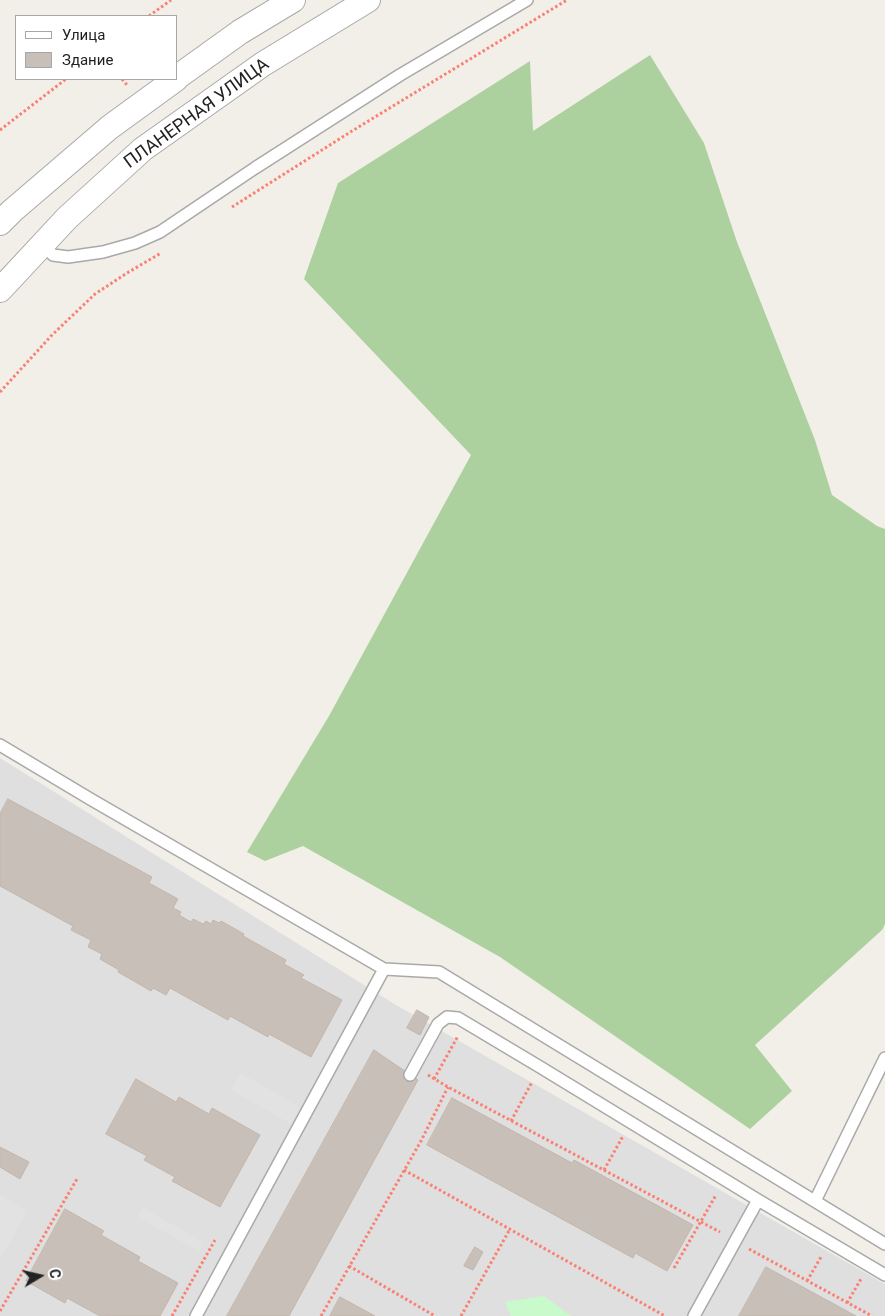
<!DOCTYPE html>
<html>
<head>
<meta charset="utf-8">
<style>
	body { margin:0 }
	#map { position:relative; width:885px; height:1316px; overflow:hidden; background:#f2efe9; font-family:Roboto,sans-serif }
	canvas { display:block }
	.legend { position:absolute; left:15px; top:15px; width:162px; height:65px; box-sizing:border-box; background:#fff; border:1px solid #a7a7a7; margin:0; padding:6px 9px; list-style:none; font-size:15px; color:#222 }
	.legend li { display:flex; align-items:center; gap:10px; height:25px }
	.legend b { width:25px; border:1px solid #a7a7a7 }
	.north { position:absolute; left:15px; top:1251px; width:50px; height:50px; -webkit-text-stroke:4px #fff; paint-order:stroke; rotate:81deg; font-size:14px; font-weight:700; line-height:20px; text-align:center; color:#222 }
	.north::after { content:''; display:block; margin:auto; width:18px; height:22px; background:#222; clip-path:polygon(50% 0,100% 100%,50% 72%,0 100%) }
</style>
</head>
<body>
<div id="map">
<canvas width="885" height="1316"></canvas>
<ul class="legend">
<li><b style="height:6px;background:#fff"></b>Улица</li>
<li><b style="height:14px;background:#c7bfb8"></b>Здание</li>
</ul>
<div class="north">С</div>
</div>
<script>
const c = document.querySelector('canvas').getContext('2d');
c.lineJoin = 'round';
function fillPath(path, color) { c.fillStyle = color; c.fill(path, 'evenodd'); }
function trace(path, color, width, dash) { c.strokeStyle = color; c.lineWidth = width; c.lineCap = dash ? 'butt' : 'round'; c.setLineDash(dash || []); c.stroke(path); }
function label(font, color, halo, rows, align = 'center') {
  c.font = font + ' Roboto,sans-serif'; c.lineWidth = 4; c.setLineDash([]); c.textBaseline = 'middle'; c.strokeStyle = halo; c.fillStyle = color; for (const [text, x, y, turn = 0] of rows) {
    c.save(); c.translate(x, y); c.rotate((+turn || 0) * Math.PI / 180); c.textAlign = isNaN(turn) ? turn : align; if (halo) c.strokeText(text, 0, 0); c.fillText(text, 0, 0); c.restore();
  }
}
const residential = new Path2D(`
	M0 758 396 1005 885 1284V1316H0Z`);
const forest = new Path2D(`
	M650 55 704 143 737 242 815 440 832 495 877 526 885 529V924L882 930 755 1045 792 1091 750 1129 500 957 303 846 265 861 247 852 329 716 471 455 304 279 338 183 530 61 533 131Z`);
const park = new Path2D(`
	M544 1296 571 1316H511L505 1302Z`);
const parking = new Path2D(`
	M240 1073 300 1107 291 1124 231 1090Z
	M0 1195 28 1211 0 1260Z
	M142 1207 204 1242 199 1251 137 1217Z`);
const building = new Path2D(`
	M8 799 152 877 149 883 178 899 173 908 181 912 179 915 191 922 193 919 203 924 206 921 211 924 213 920 219 923 221 921 244 934 243 936 286 960 284 964 304 975 301 978 342 1000 311 1057 269 1034 268 1037 230 1016 228 1020 170 988 166 995 153 988 151 991 118 972 119 970 100 959 102 954 88 947 91 940 71 930 73 926 0 886V814Z
	M417 1010 429 1017 420 1035 407 1028Z
	M374 1050 418 1080 289 1316H227Z
	M136 1079 176 1102 179 1097 209 1114 212 1108 260 1135 220 1207 172 1181 175 1177 144 1160 147 1156 106 1134Z
	M452 1098 572 1163 574 1160 693 1225 667 1271 635 1253 633 1258 427 1145Z
	M0 1147 29 1162 20 1179 0 1167Z
	M65 1209 104 1231 101 1235 140 1257 138 1261 178 1283 160 1316H111L109 1315 108 1316H100L67 1298 65 1303 26 1281Z
	M475 1247 483 1252 473 1270 464 1266Z
	M766 1267 856 1316H739Z
	M340 1297 375 1316H330Z`);
const path = new Path2D(`
	M149 16 171 0
	M122 79 127 85
	M0 130 66 79
	M232 207 352 131 567 0
	M0 392 52 335 95 294 127 273 161 253
	M428 1075 448 1087 720 1232
	M434 1079 458 1036
	M511 1121 532 1082
	M404 1170 665 1316
	M604 1170 623 1136
	M749 1249 872 1316
	M349 1266 435 1316
	M674 1268 716 1195
	M807 1281 821 1257
	M847 1303 861 1279
	M0 1311 77 1179
	M172 1316 215 1240
	M321 1316 421 1141 448 1087
	M461 1316 510 1229`);
const lane = new Path2D(`
	M43 245 53 255 68 257 103 252 135 243 160 232 255 168 400 75 527 0
	M0 745 92 800 384 969 439 972 885 1244
	M410 1075 438 1024 447 1017 458 1018 540 1067 758 1200
	M815 1201 885 1058
	M196 1316 384 969
	M694 1316 758 1200 885 1275`);
const street = new Path2D(`
	M176 78 240 32 293 0
	M0 223 12 211 110 127 176 79
	M0 290 67 218 143 149 263 64 368 0`);
const streetNames = [
	["ПЛАНЕРНАЯ УЛИЦА",197,114,-36]
];
fillPath(residential, '#e0dfdf');
fillPath(forest, '#add19e');
fillPath(park, '#c8facc');
fillPath(parking, '#e2e2e2');
fillPath(building, '#c7bfb8');
trace(building, '#c4b6ab', 1);
trace(lane, '#a9a9a9', 14);
trace(street, '#a9a9a9', 26);
trace(path, '#fa8072', 3, [2.5, 2.5]);
trace(lane, '#fff', 11);
trace(street, '#fff', 24);
label('18px', '#222', '#fff', streetNames);
</script>
</body>
</html>
